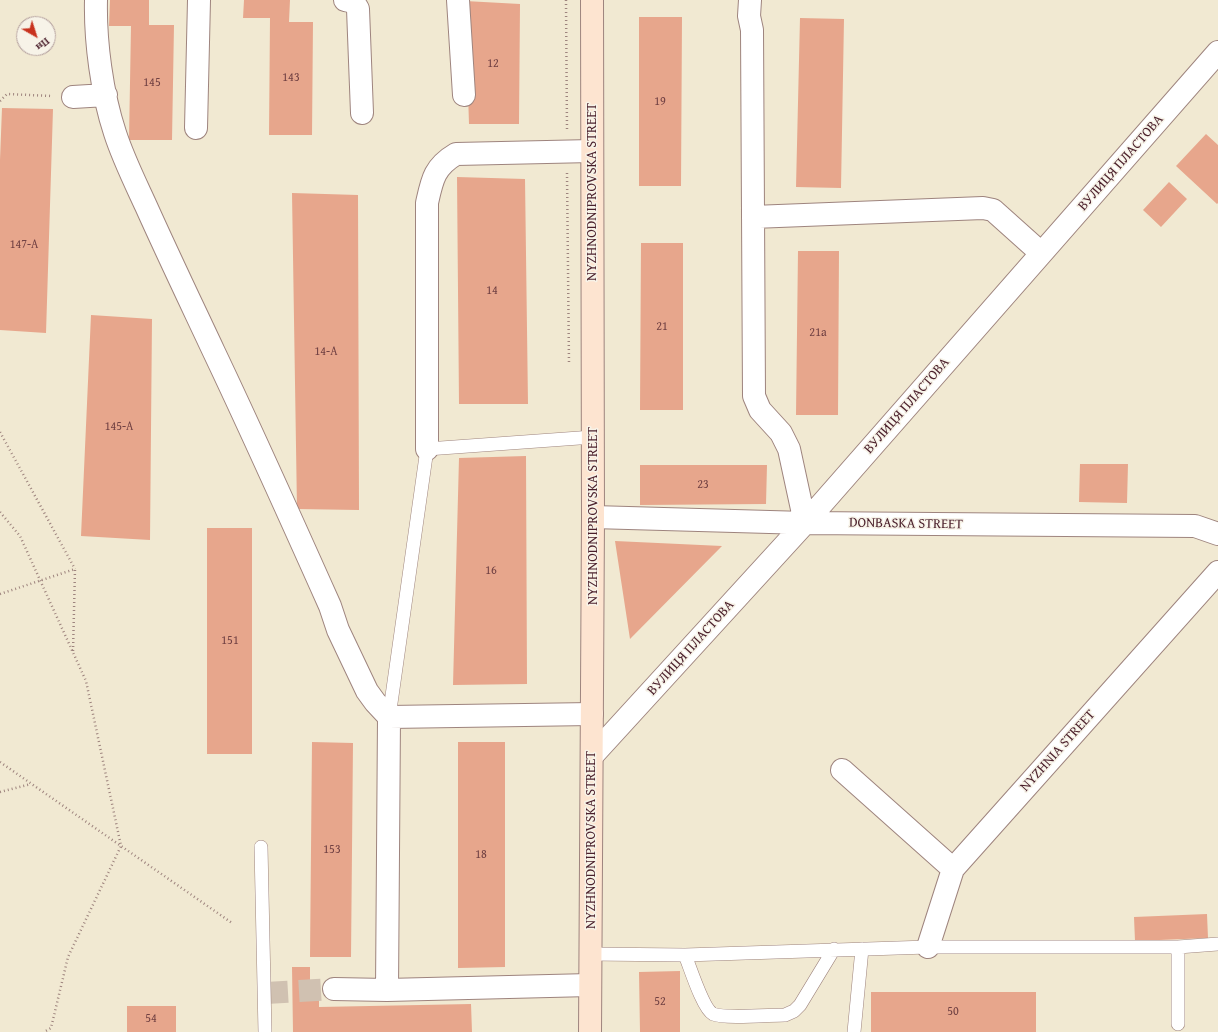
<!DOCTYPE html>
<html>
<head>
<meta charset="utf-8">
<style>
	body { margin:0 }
	#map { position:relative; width:1218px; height:1032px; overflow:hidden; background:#f1e9d2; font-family:"Gentium Book Plus",serif }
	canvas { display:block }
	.north { position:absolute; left:16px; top:16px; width:40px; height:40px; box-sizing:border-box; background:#f7f3e8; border:1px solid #b29e9c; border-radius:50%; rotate:141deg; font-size:11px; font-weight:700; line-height:16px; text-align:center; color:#4a1f2b }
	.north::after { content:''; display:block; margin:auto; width:14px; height:18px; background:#c8321e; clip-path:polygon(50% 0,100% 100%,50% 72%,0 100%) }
</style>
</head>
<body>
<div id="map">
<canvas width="1218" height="1032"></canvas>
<div class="north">Пн</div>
</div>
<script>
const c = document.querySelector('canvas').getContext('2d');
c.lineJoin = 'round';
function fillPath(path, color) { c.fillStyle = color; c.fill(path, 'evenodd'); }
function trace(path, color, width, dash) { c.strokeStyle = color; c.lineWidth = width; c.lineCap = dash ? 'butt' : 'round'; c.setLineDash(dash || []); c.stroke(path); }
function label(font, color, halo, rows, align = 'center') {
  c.font = font + ' "Gentium Book Plus",serif'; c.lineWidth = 3; c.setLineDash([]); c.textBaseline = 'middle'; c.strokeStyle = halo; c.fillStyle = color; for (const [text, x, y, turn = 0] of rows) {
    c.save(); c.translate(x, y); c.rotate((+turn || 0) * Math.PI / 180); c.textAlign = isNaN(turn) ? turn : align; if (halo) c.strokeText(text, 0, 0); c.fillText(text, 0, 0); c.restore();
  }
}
const building = new Path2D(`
	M110 0H149V25H174L172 140H129L131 26H109Z
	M244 0H290L289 22H313L312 135H269L270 18H243Z
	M465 1 520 4 519 124H469Z
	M639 17H682L681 186H639Z
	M800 18 844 19 841 188 796 187Z
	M2 108 53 109 46 333 0 330V160Z
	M1206 134 1218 145V203L1217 204 1176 166Z
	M457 177 525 179 528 404H459Z
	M1169 182 1187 199 1161 227 1143 210Z
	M292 193 358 195 359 510 297 509Z
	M641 243H683V410H640Z
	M798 251H839L838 415H796Z
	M91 315 152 319 150 540 81 536Z
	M526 456 527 684 453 685 459 458Z
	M1080 464H1128L1127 503 1079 502Z
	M640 465H767L766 504 640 505Z
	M207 528H252V754H207Z
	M615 541 722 546 630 639Z
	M312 742 353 743 351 957H310Z
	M458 742H505V967L458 968Z
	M1207 914 1208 938 1135 941 1134 917Z
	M292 967H310V981H319V1007L471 1004 472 1032H293Z
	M680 971V1032H640L639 972Z
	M871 992H1036V1032H871Z
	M127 1006H176V1032H127Z`);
const streetTunnel = new Path2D(`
	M266 993 334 989`);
const path = new Path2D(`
	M566 0 567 130
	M0 101 7 94 52 96
	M567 173 569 364
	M0 432 75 569
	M0 512 20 536 86 681 121 846 68 957 51 1028 44 1032
	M0 594 75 569 73 652
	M0 762 232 923
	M0 792 31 784`);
const lane = new Path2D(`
	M389 717 427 449 593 437
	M261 847 265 1032
	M590 954 685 955C690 967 703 1009 713 1014 724 1019 770 1015 785 1015L794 1011 800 1005 834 949
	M685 955 928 947H1178L1218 944
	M1178 1024V947
	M854 1032 862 949`);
const street = new Path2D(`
	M96 0C95 41 102 94 115 133 123 158 135 182 146 206 168 255 191 303 214 352 254 436 292 521 330 606L338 630 367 691 375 702 389 717
	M345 0C352 1 355 3 358 9L362 113
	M458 0 464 95
	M750 0 749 16 752 30 754 396 760 410 781 433 789 449 805 523
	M73 97 106 95
	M196 128 199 0
	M753 217 983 208 993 210 1041 253
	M427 449V203C432 180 434 167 456 154L592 151
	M593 517 805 523 1195 526 1218 534
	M592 756 805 523 1218 52
	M842 770 953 869
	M928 947 953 869 1218 572
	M590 985 387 990 389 717 592 714
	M334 989 387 990`);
const secondary = new Path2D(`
	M590 1032 593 517 592 0`);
const numberNames = [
	["12",493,64],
	["143",291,78],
	["145",152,83],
	["19",660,102],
	["147-А",24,245],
	["14",492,291],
	["21",662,327],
	["21а",818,333],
	["14-А",326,352],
	["145-А",119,427],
	["23",703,485],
	["16",491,571],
	["151",230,641],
	["153",332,850],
	["18",481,855],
	["52",660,1002],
	["50",953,1012],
	["54",151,1019]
];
const streetNames = [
	["ВУЛИЦЯ ПЛАСТОВА",1121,163,-49],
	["NYZHNODNIPROVSKA STREET",592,192,-90],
	["ВУЛИЦЯ ПЛАСТОВА",907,406,-49],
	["NYZHNODNIPROVSKA STREET",593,516,-90],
	["DONBASKA STREET",906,524,1],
	["ВУЛИЦЯ ПЛАСТОВА",691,648,-48],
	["NYZHNIA STREET",1058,751,-48],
	["NYZHNODNIPROVSKA STREET",591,840,-90]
];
fillPath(building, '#e7a68c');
trace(streetTunnel, '#d0c1b1', 22, [22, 11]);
trace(lane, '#9e847e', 14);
trace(street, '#9e847e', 24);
trace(secondary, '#9e847e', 24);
trace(path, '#9e847e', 2.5, [1, 3]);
trace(lane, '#fff', 13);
trace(street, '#fff', 22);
trace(secondary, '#fde4d0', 22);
label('12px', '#714143', null, numberNames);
label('14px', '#4a1f2b', '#f7f3e8', streetNames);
</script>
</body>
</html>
